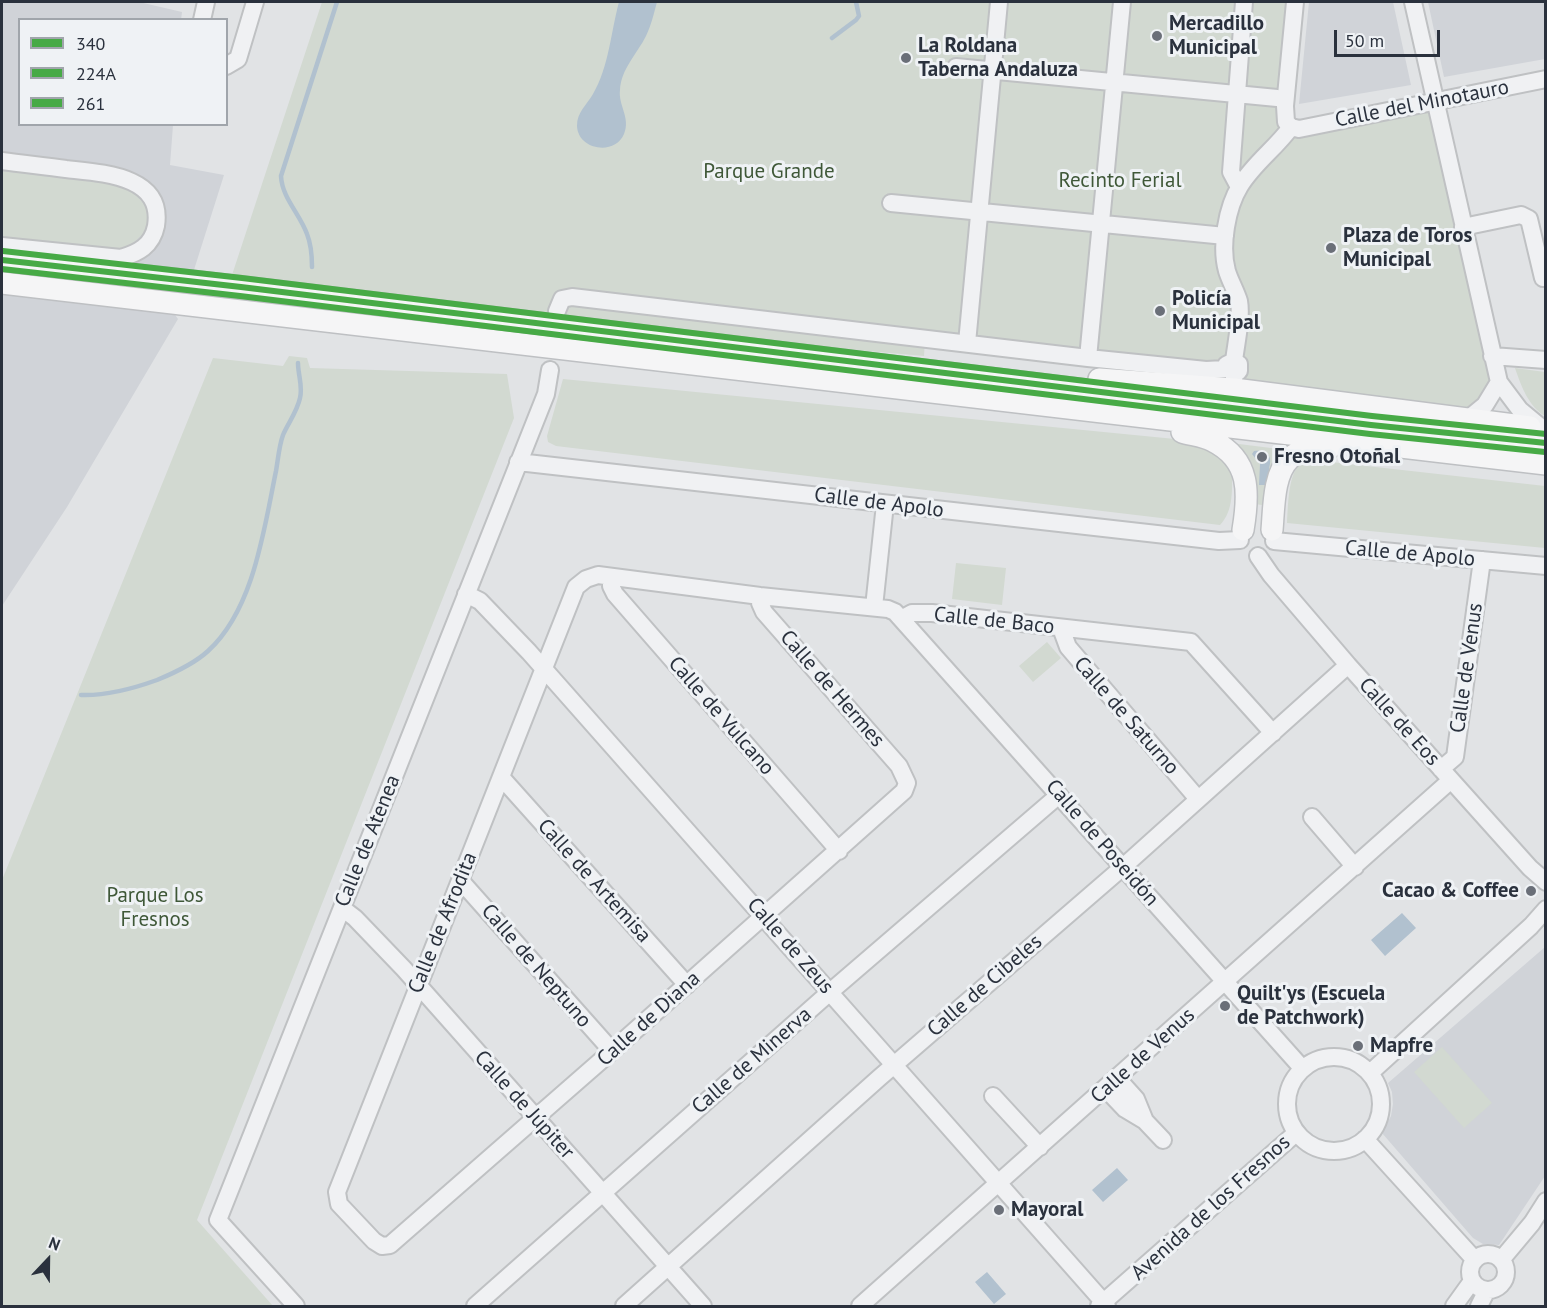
<!DOCTYPE html>
<html>
<head>
<meta charset="utf-8">
<style>
	body { margin:0 }
	#map { position:relative; width:1547px; height:1308px; overflow:hidden; background:#e1e3e5; font-family:"PT Sans",sans-serif }
	canvas { display:block }
	.frame { position:absolute; inset:0; border:3px solid #2a313d; pointer-events:none }
	.legend { position:absolute; left:18px; top:18px; width:210px; height:108px; box-sizing:border-box; background:#eff2f5; border:2px solid #a0a5ab; margin:0; padding:8px 10px; list-style:none; font-size:18px; color:#2a313d }
	.legend li { display:flex; align-items:center; gap:12px; height:30px }
	.legend b { width:30px; border:2px solid #a0a5ab }
	.north { position:absolute; left:18px; top:1230px; width:60px; height:60px; -webkit-text-stroke:4px #eff2f5; paint-order:stroke; rotate:22deg; font-size:16px; font-weight:700; line-height:24px; text-align:center; color:#2a313d }
	.north::after { content:''; display:block; margin:auto; width:21px; height:27px; background:#2a313d; clip-path:polygon(50% 0,100% 100%,50% 72%,0 100%) }
	.scale { position:absolute; left:1334px; top:30px; width:106px; height:27px; box-sizing:border-box; border:3px solid #2a313d; border-top:0; padding-left:8px; font-size:18px; line-height:21px; white-space:nowrap; color:#2a313d; -webkit-text-stroke:4px #eff2f5; paint-order:stroke }
</style>
</head>
<body>
<div id="map">
<canvas width="1547" height="1308"></canvas>
<div class="frame"></div>
<ul class="legend">
<li><b style="height:8px;background:#47aa46"></b>340</li>
<li><b style="height:8px;background:#47aa46"></b>224A</li>
<li><b style="height:8px;background:#47aa46"></b>261</li>
</ul>
<div class="north">N</div>
<div class="scale">50 m</div>
</div>
<script>
const c = document.querySelector('canvas').getContext('2d');
c.lineJoin = 'round';
function fillPath(path, color) { c.fillStyle = color; c.fill(path, 'evenodd'); }
function trace(path, color, width, dash) { c.strokeStyle = color; c.lineWidth = width; c.lineCap = dash ? 'butt' : 'round'; c.setLineDash(dash || []); c.stroke(path); }
function label(font, color, halo, rows, align = 'center') {
  c.font = font + ' "PT Sans",sans-serif'; c.lineWidth = 6; c.setLineDash([]); c.textBaseline = 'middle'; c.strokeStyle = halo; c.fillStyle = color; for (const [text, x, y, turn = 0] of rows) {
    c.save(); c.translate(x, y); c.rotate((+turn || 0) * Math.PI / 180); c.textAlign = isNaN(turn) ? turn : align; if (halo) c.strokeText(text, 0, 0); c.fillText(text, 0, 0); c.restore();
  }
}
const built = new Path2D(`
	M2 2H139L182 12 181 20H20V124L173 125 170 165 224 175 193 273 2 260Z
	M1309 2H1393L1411 85 1299 104Z
	M1428 2H1545V59L1444 77Z
	M2 283 165 301 178 319 67 507 2 606Z
	M1545 947V1176L1499 1245 1483 1244 1473 1238 1382 1133 1391 1116 1393 1104 1392 1092 1388 1083Z`);
const green = new Path2D(`
	M322 2H1295L1291 127 1435 101 1498 378 1468 419 1234 389V376L925 339 924 356 711 337 231 278Z
	M2 171 111 184 128 189 137 195 146 207 148 225 143 234 133 243 115 251 2 240Z
	M289 356 307 358 310 368 507 374 514 418 197 1220 273 1306H2V880L213 358 283 366Z
	M1515 368 1545 372V416C1529 407 1521 386 1515 368Z
	M563 379 1175 439C1199 445 1216 450 1232 470 1232 488 1234 511 1220 525L556 446 548 442 547 436Z
	M1231 443 1287 450 1270 506 1254 504Z
	M1313 460 1545 486V548L1287 523C1288 508 1288 476 1299 465 1303 462 1308 461 1313 460Z
	M956 563 1006 568 1002 605 952 599Z
	M1047 642 1061 658 1033 682 1019 666Z
	M1442 1047 1492 1103 1464 1128 1414 1072Z`);
const water = new Path2D(`
	M619 2H657C654 13 651 26 646 36 637 54 621 69 620 90 618 105 631 118 624 134 615 156 578 150 577 126 577 112 586 106 593 94 609 67 611 31 619 2Z
	M1254 451C1267 449 1273 456 1269 468L1272 473 1267 485H1259L1260 464 1252 454Z
	M1402 913 1416 928 1385 956 1371 940Z
	M1117 1168 1128 1180 1103 1202 1092 1190Z
	M987 1272 1006 1294 994 1304 975 1282Z`);
const stream = new Path2D(`
	M832 38 856 20 859 16 856 2
	M312 267C312 256 311 244 307 234 300 214 282 198 281 176L337 2
	M81 695C107 696 132 689 157 680 174 673 194 664 208 651 254 609 264 529 276 471 278 460 279 446 283 435 288 423 297 412 300 398 303 386 298 375 298 363`);
const minor = new Path2D(`
	M1295 2 1285 106 1286 122 1291 127 1299 129 1546 79
	M1413 2 1499 382 1520 410 1543 429
	M202 20 206 2
	M226 66 238 59 255 2
	M956 67 1277 98
	M2 161C23 164 45 166 66 169 101 173 164 175 156 226 152 246 138 253 121 258L2 246
	M1239 187 1231 172 1244 2
	M891 203 1225 236
	M1463 227 1521 215 1529 219 1543 278
	M557 311 562 299 572 297 1088 358 1206 370 1225 369
	M967 343 999 2
	M1492 356 1546 360
	M1088 358 1122 2
	M1234 361C1236 344 1242 317 1239 301 1236 291 1230 281 1227 271 1220 246 1227 207 1240 186 1254 163 1276 148 1291 127
	M1226 365 1234 361 1239 364V371L1234 375V389
	M1468 419 1485 405 1499 382
	M518 462 1219 541 1240 540
	M1274 541 1546 566
	M1258 556 1271 575 1348 665 1530 868 1546 882
	M611 577V586L615 594 839 851
	M466 594 480 601 529 652 1107 1306
	M760 596V603L764 612 899 766 907 783 904 791 612 1051 390 1245 382 1246 374 1241 339 1204 337 1192 576 587 586 579 598 575 760 596 888 609 895 612 1302 1068
	M874 607 885 504
	M903 618 912 613H932L1191 642 1273 733
	M1061 628 1068 647 1198 799
	M1441 769 1455 757 1482 560
	M501 777 687 985
	M1312 817 1355 867
	M460 880 612 1051
	M342 908 355 918 404 969 703 1306
	M1287 1104a47 47 0 1 1 94 0a47 47 0 1 1-94 0Z
	M1370 1073 1531 926 1546 909
	M1118 1079 1136 1099 1145 1121 1163 1140
	M1106 1089 1125 1109 1145 1121
	M993 1096 1040 1147
	M1365 1139 1475 1260
	M1470 1272a18 18 0 1 1 36 0a18 18 0 1 1-36 0Z
	M1501 1260 1532 1223 1546 1201
	M296 1306 218 1220 546 394 550 370
	M475 1306 830 992 1059 795
	M624 1306 879 1078 1123 867 1348 665
	M860 1306 1451 780
	M1099 1306 1296 1133
	M1454 1306 1472 1281
	M1479 1306 1487 1290`);
const major = new Path2D(`
	M2 260 241 287 1371 425 1546 443
	M2 283 1546 464
	M1099 379 1234 389 1530 427
	M1182 432C1191 435 1204 436 1213 441 1251 460 1249 494 1243 530
	M1272 530C1274 508 1273 474 1290 458 1300 448 1318 448 1331 447`);
const bus1 = new Path2D(`
	M2 260 241 287 1371 425 1546 443`);
const bus2 = new Path2D(`
	M2 269 240 296 1370 434 1545 452`);
const bus3 = new Path2D(`
	M3 251 242 278 1372 416 1546 434`);
const markers = [
	[1157,36,6,"#6a6f78"],
	[906,58,6,"#6a6f78"],
	[1331,248,6,"#6a6f78"],
	[1160,311,6,"#6a6f78"],
	[1262,457,6,"#6a6f78"],
	[1531,891,6,"#6a6f78"],
	[1225,1006,6,"#6a6f78"],
	[1358,1046,6,"#6a6f78"],
	[999,1210,6,"#6a6f78"]
];
const poiNames = [
	["Mercadillo",1169,24],
	["Municipal",1169,48],
	["La Roldana",918,46],
	["Taberna Andaluza",918,70],
	["Plaza de Toros",1343,236],
	["Municipal",1343,260],
	["Policía",1172,299],
	["Municipal",1172,323],
	["Fresno Otoñal",1274,457],
	["Cacao & Coffee",1519,891,"right"],
	["Quilt'ys (Escuela",1237,994],
	["de Patchwork)",1237,1018],
	["Mapfre",1370,1046],
	["Mayoral",1011,1210]
];
const streetNames = [
	["Calle del Minotauro",1422,104,-11],
	["Calle de Apolo",879,503,7],
	["Calle de Apolo",1410,554,5],
	["Calle de Baco",994,621,6],
	["Calle de Venus",1467,668,-82],
	["Calle de Hermes",832,689,49],
	["Calle de Vulcano",721,716,49],
	["Calle de Saturno",1126,716,49],
	["Calle de Eos",1399,722,48],
	["Calle de Atenea",368,841,-68],
	["Calle de Poseidón",1102,843,49],
	["Calle de Artemisa",594,881,48],
	["Calle de Afrodita",443,923,-68],
	["Calle de Zeus",790,946,49],
	["Calle de Neptuno",536,966,49],
	["Calle de Cibeles",985,986,-41],
	["Calle de Diana",649,1019,-42],
	["Calle de Venus",1143,1056,-42],
	["Calle de Minerva",752,1061,-41],
	["Calle de Júpiter",524,1105,48],
	["Avenida de los Fresnos",1211,1208,-42]
];
const parkNames = [
	["Parque Grande",769,172],
	["Recinto Ferial",1120,181],
	["Parque Los",155,896],
	["Fresnos",155,920]
];
fillPath(built, '#d0d3d8');
fillPath(green, '#d2d9d1');
fillPath(water, '#b1c1cf');
trace(stream, '#b1c1cf', 4.5);
trace(minor, '#bfc1c3', 20);
trace(major, '#bec0c3', 24);
trace(minor, '#f0f1f3', 16);
trace(major, '#f5f5f6', 21);
trace(bus1, '#47aa46', 6);
trace(bus2, '#47aa46', 6);
trace(bus3, '#47aa46', 6);
for (const [x, y, r, color] of markers) { const dot = new Path2D(); dot.arc(x, y, r, 0, 2 * Math.PI); c.fillStyle = color; c.fill(dot); trace(dot, '#eff2f5', 2); }
label('bold 21px', '#2a313d', '#eff2f5', poiNames, 'left');
label('21px', '#2a313d', '#eff2f5', streetNames);
label('21px', '#3f5838', '#eff2f5', parkNames);
</script>
</body>
</html>
